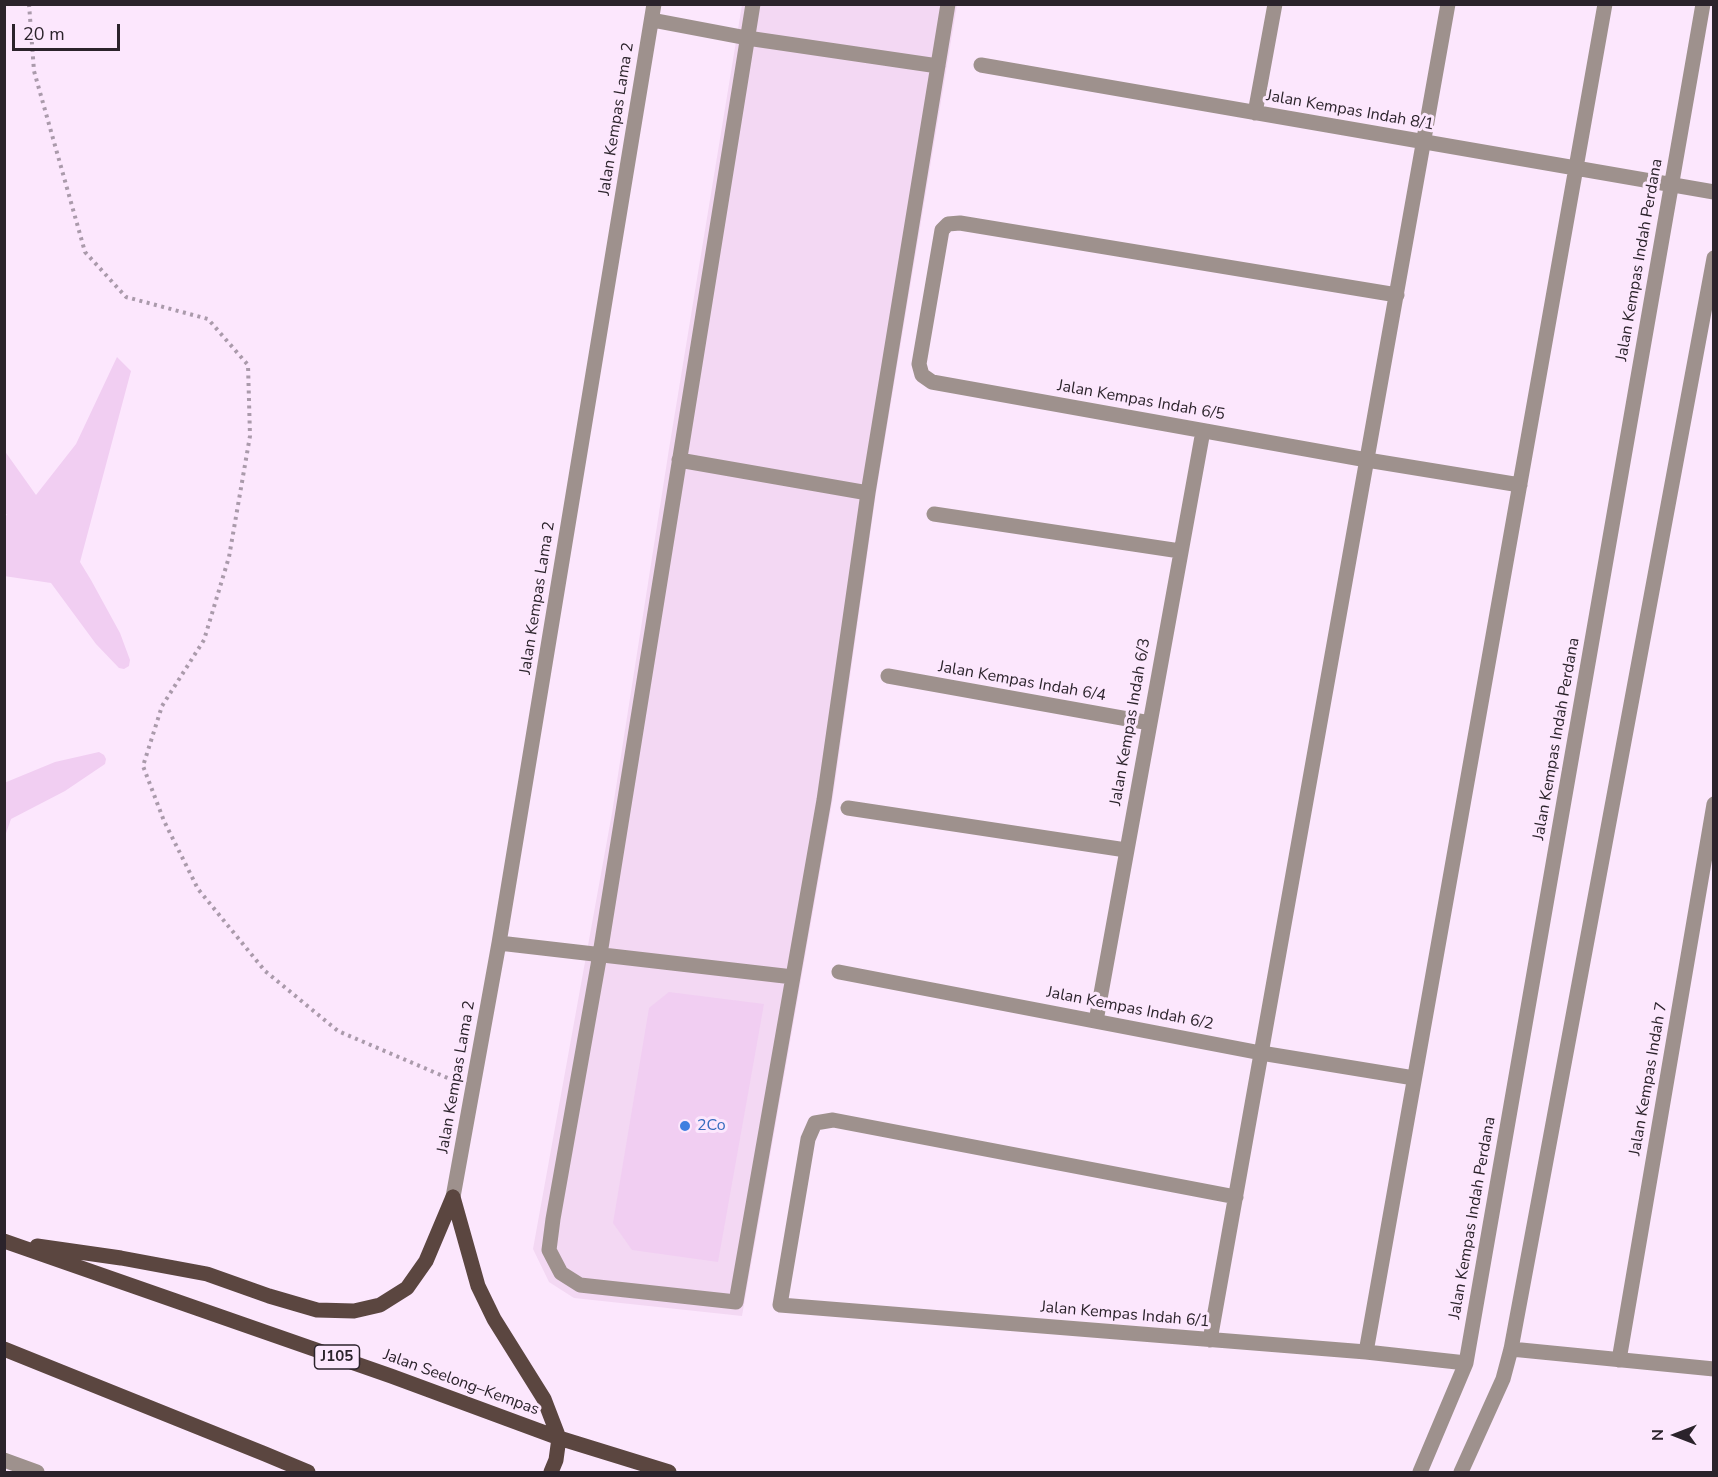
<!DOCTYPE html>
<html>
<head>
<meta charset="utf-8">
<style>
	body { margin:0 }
	#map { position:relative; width:1718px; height:1477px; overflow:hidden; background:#fce7fd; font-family:"Nunito Sans",sans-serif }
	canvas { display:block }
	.frame { position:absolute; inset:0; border:6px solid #2b232b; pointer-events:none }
	.north { position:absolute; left:1646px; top:1405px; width:60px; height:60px; -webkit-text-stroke:4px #fce7fd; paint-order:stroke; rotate:270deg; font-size:16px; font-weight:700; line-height:24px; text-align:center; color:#2b232b }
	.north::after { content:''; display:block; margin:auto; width:21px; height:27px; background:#2b232b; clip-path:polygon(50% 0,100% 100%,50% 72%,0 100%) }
	.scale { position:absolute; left:12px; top:24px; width:108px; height:27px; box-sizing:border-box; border:3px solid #2b232b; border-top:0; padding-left:8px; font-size:18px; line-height:21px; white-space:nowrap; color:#2b232b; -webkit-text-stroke:4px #fce7fd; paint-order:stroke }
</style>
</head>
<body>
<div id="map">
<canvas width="1718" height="1477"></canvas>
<div class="frame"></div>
<div class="north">N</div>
<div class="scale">20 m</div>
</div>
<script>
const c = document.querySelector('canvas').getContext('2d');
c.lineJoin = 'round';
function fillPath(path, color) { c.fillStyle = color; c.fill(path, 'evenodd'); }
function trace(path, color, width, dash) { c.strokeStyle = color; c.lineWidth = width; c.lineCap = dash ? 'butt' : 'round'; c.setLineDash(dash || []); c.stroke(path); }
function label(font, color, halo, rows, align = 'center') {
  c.font = font + ' "Nunito Sans",sans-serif'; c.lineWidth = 6; c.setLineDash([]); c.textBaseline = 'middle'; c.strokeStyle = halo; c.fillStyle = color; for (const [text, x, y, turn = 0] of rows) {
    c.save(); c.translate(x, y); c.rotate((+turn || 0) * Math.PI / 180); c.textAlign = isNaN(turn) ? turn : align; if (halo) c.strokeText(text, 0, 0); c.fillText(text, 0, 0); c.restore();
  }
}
const built = new Path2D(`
	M742 5H957L876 493 833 797 742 1316 574 1298 549 1282 533 1249 612 813 669 449Z`);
const building = new Path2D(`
	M117 357 131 371 80 562 91 580 120 633 130 660 129 666 124 669 119 668 96 644 51 583 4 576V516L7 515 4 511V450L36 495 76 444Z
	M99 752 104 755 106 759 105 764 65 791 11 819 4 839V783L55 762Z
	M669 992 764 1004 718 1262 632 1250 613 1223 649 1008Z`);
const path = new Path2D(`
	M29 4 34 71 85 252 126 297 208 319 248 365 250 436 229 557 204 640 162 706 143 766 164 821 198 889 265 971 338 1031 450 1079`);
const minor = new Path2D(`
	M753 4 600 954 553 1219 549 1250 561 1273 580 1285 736 1302 824 800 868 493 948 4
	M652 20 747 38 938 66
	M981 65 1714 192
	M1255 113 1275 4
	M1397 295 960 223 948 224 942 230 919 364 922 375 932 382 1367 460 1520 485
	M679 460 868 493
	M934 514 1180 551
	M888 676 1150 723
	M848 808 1126 850
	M499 943 793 977
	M839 972 1261 1053 1414 1078
	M1096 1021 1203 431
	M453 1197 499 943 654 4
	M1236 1197 833 1120 815 1123 808 1139 780 1305 1366 1352 1466 1363
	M1210 1340 1448 4
	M1511 1349 1714 1369
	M1366 1352 1605 4
	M1619 1360 1714 804
	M4 1460 37 1472
	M1420 1472 1466 1363 1703 4
	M1461 1472 1503 1379 1511 1349 1714 258`);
const major = new Path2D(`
	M453 1197 478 1286 494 1319 544 1399 559 1438 556 1460 551 1472
	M4 1241 391 1376 559 1438 669 1472
	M37 1246 121 1258 207 1274 269 1296 317 1310 354 1311 380 1305 407 1288 426 1261 453 1197
	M4 1349 265 1454 308 1472`);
const markers = [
	[685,1126,6,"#3f7fe0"]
];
const shields = [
	[337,1357,45]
];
const shieldNames = [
	["J105",337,1357]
];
const streetNames = [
	["Jalan Kempas Indah 8/1",1350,111,10],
	["Jalan Kempas Lama 2",617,119,-81],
	["Jalan Kempas Indah Perdana",1640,260,-80],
	["Jalan Kempas Indah 6/5",1141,401,10],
	["Jalan Kempas Lama 2",538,598,-81],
	["Jalan Kempas Indah 6/4",1022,682,10],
	["Jalan Kempas Indah 6/3",1131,722,-80],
	["Jalan Kempas Indah Perdana",1557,739,-80],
	["Jalan Kempas Indah 6/2",1130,1009,11],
	["Jalan Kempas Lama 2",457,1077,-80],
	["Jalan Kempas Indah 7",1649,1079,-80],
	["Jalan Kempas Indah Perdana",1473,1218,-80],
	["Jalan Kempas Indah 6/1",1125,1315,5],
	["Jalan Seelong–Kempas",461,1383,20]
];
const shopNames = [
	["2Co",697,1126]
];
fillPath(built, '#f3d8f3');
fillPath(building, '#f1cef2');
trace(path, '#aa9aab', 4, [3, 4.5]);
trace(minor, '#9e918d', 15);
trace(major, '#5b4640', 15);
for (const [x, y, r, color] of markers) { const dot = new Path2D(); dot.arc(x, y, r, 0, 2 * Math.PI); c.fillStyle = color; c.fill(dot); trace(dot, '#fce7fd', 2); }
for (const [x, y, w] of shields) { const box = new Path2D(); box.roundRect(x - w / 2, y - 12, w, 24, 4.5); c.fillStyle = '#fce7fd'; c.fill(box); trace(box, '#2b232b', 1.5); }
label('bold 15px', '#2b232b', null, shieldNames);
label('16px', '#2b232b', '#fce7fd', streetNames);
label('16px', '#366cbe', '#fce7fd', shopNames, 'left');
</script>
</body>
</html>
